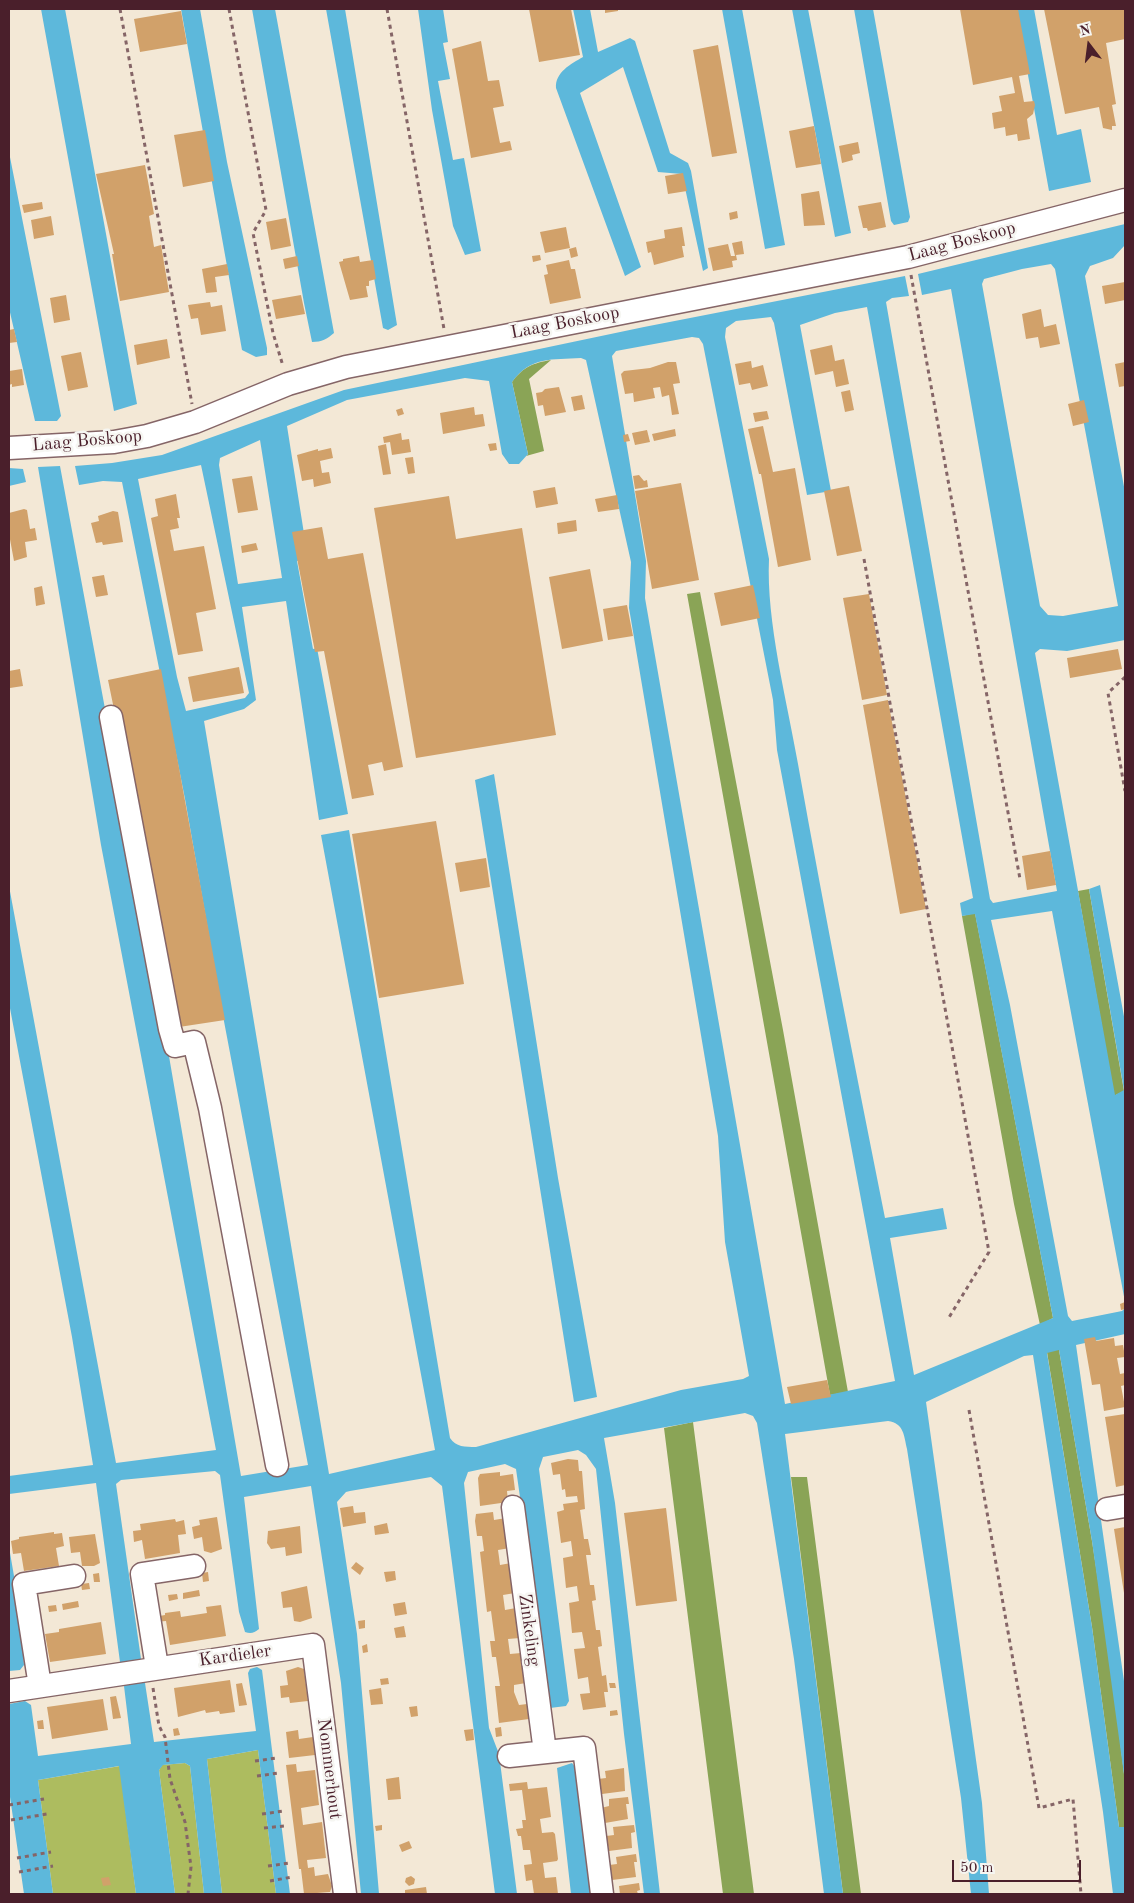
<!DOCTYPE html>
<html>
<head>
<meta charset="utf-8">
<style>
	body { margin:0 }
	#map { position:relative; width:1134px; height:1903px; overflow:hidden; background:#f3e8d6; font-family:"Old Standard TT",serif }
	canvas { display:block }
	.frame { position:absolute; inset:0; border:10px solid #4a1f2b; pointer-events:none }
	.north { position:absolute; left:1064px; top:20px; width:50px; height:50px; -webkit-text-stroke:4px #f6f6f2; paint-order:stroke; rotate:345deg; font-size:14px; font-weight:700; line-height:20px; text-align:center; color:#4a1f2b }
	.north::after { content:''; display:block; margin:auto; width:18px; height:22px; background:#4a1f2b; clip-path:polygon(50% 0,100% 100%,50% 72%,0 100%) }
	.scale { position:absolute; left:952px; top:1860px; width:129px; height:22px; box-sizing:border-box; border:2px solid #4a1f2b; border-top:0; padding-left:6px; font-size:15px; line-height:18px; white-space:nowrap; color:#4a1f2b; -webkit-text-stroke:4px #f6f6f2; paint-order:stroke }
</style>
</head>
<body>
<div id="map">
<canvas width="1134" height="1903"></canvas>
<div class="frame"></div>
<div class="north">N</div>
<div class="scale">50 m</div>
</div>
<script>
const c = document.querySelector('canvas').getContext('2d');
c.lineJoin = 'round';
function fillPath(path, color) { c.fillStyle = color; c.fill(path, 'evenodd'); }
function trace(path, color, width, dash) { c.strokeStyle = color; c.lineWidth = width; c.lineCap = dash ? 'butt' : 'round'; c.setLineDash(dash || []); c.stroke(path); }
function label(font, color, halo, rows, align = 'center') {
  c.font = font + ' "Old Standard TT",serif'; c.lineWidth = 5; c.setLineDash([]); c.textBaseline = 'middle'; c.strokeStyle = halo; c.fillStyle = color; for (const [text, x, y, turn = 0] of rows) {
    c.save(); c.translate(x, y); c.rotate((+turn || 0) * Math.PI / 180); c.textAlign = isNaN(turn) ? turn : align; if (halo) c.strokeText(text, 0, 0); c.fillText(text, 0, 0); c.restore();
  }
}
const green = new Path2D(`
	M258 1750 276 1894H222L207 1759Z
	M185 1763 190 1766 204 1894H175L159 1770 162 1765Z
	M120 1766 136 1894H53L38 1780Z`);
const forest = new Path2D(`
	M551 360 529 379 544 451 526 456 528 454 512 382C523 367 533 363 551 360Z
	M700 592 783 1030 848 1392 830 1395 687 594Z
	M1089 889 1124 1091 1114 1096 1078 891Z
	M975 913 1053 1318 1040 1325 1014 1204 962 916Z
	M1053 1350H1059L1092 1541 1111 1665 1125 1782 1124 1828 1119 1827 1092 1627 1047 1352Z
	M693 1422 754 1894H723L664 1428Z
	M791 1477H807L861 1894H843Z`);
const water = new Path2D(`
	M41 9H65L137 404 114 411Z
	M181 9H200L227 162 267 348V355L256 357 242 350Z
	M252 9H275L334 333C327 339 322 342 312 342L304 303Z
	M326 9H345L397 325 388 330 383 328Z
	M418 9H443L448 42 443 43 450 79 438 81 453 160 464 158 481 251 465 255 453 226 432 110Z
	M573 9H590L598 52 630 38 635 41 670 153 688 163 691 171 708 268 703 271 682 174 658 172 623 67 580 93 641 267 625 276 556 88C555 72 571 64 583 57Z
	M722 9H742L785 245 765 249Z
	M792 9H808L851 233 835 237Z
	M854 9H873L910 217 908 222 894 225 891 221Z
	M1016 9H1034L1057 135 1081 129 1091 182 1049 191Z
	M9 152 61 416 57 421H35L9 308Z
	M1125 224V245L1113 258 1090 266 1085 276 1125 492V640L1067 651 1040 649 1035 653 1115 1095 1124 1090 1089 889 1100 885 1125 1022V1302L1052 911 991 920 1010 1005 1068 1316 1072 1321 1122 1311 1125 1308V1334L1076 1345 1125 1688V1782L1092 1541 1059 1350 1047 1353 1092 1627 1119 1827H1125V1894H1113L1103 1812 1033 1355 1024 1356 926 1402 982 1803 989 1894H971L961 1798 907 1449C904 1436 904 1423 888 1421L785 1434 843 1894H824L794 1659 757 1423 753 1416 745 1413 604 1438 615 1503 660 1894H644L624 1734 596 1469 586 1455 578 1450 543 1457 539 1469 569 1701 566 1706 550 1708 516 1469 505 1464 468 1472 464 1483 489 1728 499 1754 517 1894H495L442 1486 431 1477 350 1491 346 1492 337 1502 357 1634 379 1894H361L341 1683 311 1486 244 1497 259 1629C254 1633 251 1634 245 1632L239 1612 220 1475 215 1471 121 1480 116 1484 141 1659 137 1665 140 1679 145 1683 154 1742 256 1731 248 1673 250 1669 257 1667 262 1670 290 1894H276L258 1750 207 1759 222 1894H204L190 1766 185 1763 163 1765 159 1770 175 1894H136L119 1766 38 1780 53 1894H24L9 1790V1704L25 1701 31 1705 38 1756 131 1744 124 1686 128 1680 126 1666 120 1662 96 1483 9 1494V1476L93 1465 72 1337 9 1003V886L116 1463 216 1450 101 845 38 467 60 466 164 1027 241 1476 308 1465 223 1016 185 799 122 482 103 481 79 485 75 466 112 463 162 455 344 390 644 327 905 276 909 296 892 298 886 302 990 899 993 903 1057 891 951 289 922 295 918 274ZM1051 264 1055 269 1118 606 1063 616 1048 615 1040 606 982 284 984 279 1022 269ZM867 307 973 898 960 903 962 916 975 914 1053 1318 914 1375 890 1238 947 1229 943 1208 885 1218C855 1067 825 916 798 764 787 701 766 621 769 559L725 337 726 328 736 321 771 317 774 323 807 495 831 491 800 325 835 313ZM692 337 699 338 703 344 773 700 777 750 895 1381 785 1404 645 598 646 561 612 356 616 351ZM581 358 586 360 631 562 629 608 718 1136 725 1242 749 1376 743 1379 681 1390 476 1447C465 1447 456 1447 450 1438L349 830 321 835 435 1450 329 1474 204 721 244 709 256 700 242 607 286 601 319 820 348 814 317 648 313 649 297 561 308 559 287 426 347 400 465 378 489 381 502 454 509 464H519L528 454 512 382C531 356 552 360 581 358ZM260 440 282 578 238 584 219 465 220 458ZM201 465 249 693 245 698 186 711 177 677 138 479Z
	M9 468 23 469 26 482 9 486Z
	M494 774 558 1178 597 1397 574 1402 475 780Z
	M9 1547 19 1605 24 1665 20 1670 9 1671Z
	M572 1763 578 1771 594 1894H571L557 1768Z`);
const building = new Path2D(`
	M529 9H571L580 55 539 62Z
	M605 9H618V11L605 13Z
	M960 9H1018L1030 74 1019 76 1024 102 1034 101 1035 105 1033 114 1027 119 1030 139 1018 141 1017 134 1006 136 1005 127 994 129 992 113 1002 111 999 96 1015 93 1012 77 973 85Z
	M1044 9H1125V39L1106 43 1116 104 1112 105 1116 126H1112V130L1103 128 1099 107 1065 114Z
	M181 11 187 44 140 52 134 19Z
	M481 41 488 81 499 80 504 106 493 108 500 143 510 141 512 150 471 158 452 49Z
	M718 45 737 153 712 157 693 50Z
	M814 126 821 164 796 168 789 131Z
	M205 130 214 181 183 187 174 135Z
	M858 142 860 153 852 155 853 160 842 163 839 146Z
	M145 165 154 214 149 216 154 247 161 245 169 292 120 301 112 254H114L96 174Z
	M683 173 687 191 668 194 665 176Z
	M819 191 825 225 804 226 801 194Z
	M42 202 43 209 24 213 22 205Z
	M881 202 886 227 868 231 867 228H863L858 206Z
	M737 211 738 218 730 220 729 213Z
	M51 216 54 235 34 239 31 220Z
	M286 218 291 246 271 250 266 222Z
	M566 227 570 248 545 253 540 232Z
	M682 227 685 246H682L684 257 654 265 651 252 648 253 646 242 665 238 664 230Z
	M742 241 744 254 736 255 737 260 732 261 733 267 713 271 708 248 728 244 731 256H735L732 243Z
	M576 247 578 256 571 258 569 249Z
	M540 255 541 260 533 262 532 256Z
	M297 256 299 266 285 269 283 259Z
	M359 256 360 262 373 260 376 279 369 281V286H366L368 297 350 300 339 262 343 261V259Z
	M569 260 571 269H575L581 298 550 304 544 275 548 274 546 265Z
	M227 264 229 275 215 277 217 292 206 293 202 269Z
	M1125 282V300L1105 304 1102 286Z
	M66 295 70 320 54 323 50 298Z
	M301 295 305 314 276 319 272 300Z
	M210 302 211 307 222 305 226 331 201 335 198 318 191 319 188 305Z
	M1041 309 1044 327 1056 324 1060 344 1040 348 1038 337 1026 339 1022 314Z
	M14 329 17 342 9 343V330Z
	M167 339 170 358 137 365 134 345Z
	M832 345 835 361 844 359 849 384 836 387 833 371 815 375 810 350Z
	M81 352 88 387 68 391 61 356Z
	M751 361 752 368 763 365 768 386 752 390 750 383 739 385 735 364Z
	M668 362H676L680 383 673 384 679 414 672 415 669 395 662 397 660 387 653 388 655 398 634 402 633 393 625 394 621 374 624 371 650 368Z
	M1125 362V386L1119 387 1115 364Z
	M22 369 24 385 12 387V384L9 385V371Z
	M559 387 566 412 545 416 543 405 538 406 536 393 542 392 545 389Z
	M850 390 854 410 845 412 841 392Z
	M582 395 585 409 574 411 571 397Z
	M1084 400 1089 422 1073 426 1068 404Z
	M474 407 475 415 483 414 485 426 443 434 440 413Z
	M402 408 404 414 398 416 396 410Z
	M767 411 769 419 755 422 753 413Z
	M763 426 773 472 795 468 811 560 778 567 761 474H759L748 429Z
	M675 429 676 436 654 441 652 434Z
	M647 430 650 442 635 445 632 433Z
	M401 433 402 440 409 439 411 452 392 455 390 442 384 443 383 437Z
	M628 434 630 441 624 442 623 435Z
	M496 443 497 450 490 451 488 444Z
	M386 444 391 474 383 475 378 446Z
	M331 448 333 458 320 461 322 473 329 472 331 483 314 487 313 479 302 481 297 455 318 449V451Z
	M413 457 415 473 408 474 405 458Z
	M639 475 644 481 647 480 648 487 635 489 633 476Z
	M252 476 258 510 238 513 232 479Z
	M681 483 699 580 652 589 635 491Z
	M849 486 862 551 837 556 824 491Z
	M555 487 558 504 536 508 533 491Z
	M176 494 180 518H177L179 528 170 530 174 551 204 546 216 609 196 613 203 651 178 655 151 518 158 516 155 499Z
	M617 495 619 509 598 512 595 499Z
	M449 496 456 539 522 528 556 735 416 758 374 508Z
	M24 509 27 510 30 529 35 528 37 540 25 542 27 557 14 561 9 534V513Z
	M113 511 118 512 123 542 103 545 102 542 96 543 91 523 99 521 98 516Z
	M576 520 577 531 558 534 557 523Z
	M322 527 328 559 363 553 403 767 384 771 382 762 368 765 374 795 352 799 324 651 315 652 292 532Z
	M256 543 258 550 242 553 241 546Z
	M590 569 603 641 562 649 549 577Z
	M104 575 108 595 96 597 92 577Z
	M753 585 760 618 721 626 714 593Z
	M42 586 45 604 36 606 34 588Z
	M869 594 887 695 862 700 843 598Z
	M627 605 633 636 608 640 603 609Z
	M1118 649 1122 669 1070 678 1067 658Z
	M239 667 244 693 193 702 188 677Z
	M20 669 23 686 10 688 9 671Z
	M161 669 225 1020 179 1027 108 680Z
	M888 700 926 909 900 914 863 705Z
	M436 821 464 984 379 998 352 834Z
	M1050 851 1056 885 1027 890 1022 856Z
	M486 858 490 887 460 892 455 863Z
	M1125 1302V1309L1121 1310 1120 1304Z
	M1095 1337 1096 1341 1114 1338 1115 1346 1123 1345 1125 1357 1117 1358 1120 1374 1125 1373V1385L1121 1386 1125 1407 1104 1411 1100 1384 1092 1385 1084 1339Z
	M827 1380 831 1397 791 1404 787 1387Z
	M1125 1414V1485L1116 1487 1105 1417Z
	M568 1459 578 1460 579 1471H582L585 1509 580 1510 584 1539H588L591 1555H586L590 1585H594L596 1600 592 1601 596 1630H600L602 1646 598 1647 602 1676 606 1675 608 1692H604L606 1707 583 1710 580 1694 590 1693 588 1677 578 1679 574 1649 585 1648 582 1632 572 1633 569 1603 579 1601 578 1594 577 1586 566 1588 563 1558 573 1556 571 1541 561 1543 557 1512 564 1510 563 1504 578 1502 577 1496 566 1497 565 1489 562 1490 560 1474 553 1475 551 1463Z
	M500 1472V1476L513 1474 515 1490 507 1491 508 1502 480 1506 478 1478 480 1474Z
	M353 1506 354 1513 365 1512 366 1523 343 1527 340 1508Z
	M666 1508 677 1601 636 1606 624 1513Z
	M493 1512 494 1520 506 1518 510 1548 498 1550 499 1557 500 1565 511 1563 515 1593 503 1595 505 1610 516 1608 520 1638 508 1639 510 1654 521 1653 526 1683 514 1685V1692L519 1705 527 1704 529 1719 499 1723 495 1686H500L496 1657H492L490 1641H495L491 1611 487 1612 480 1552 484 1551 482 1536H477L475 1521 476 1514Z
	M217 1517 222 1549 211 1553 204 1551 202 1537 194 1539 192 1527 200 1525 199 1520Z
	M175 1519 176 1522 184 1520 186 1534 178 1535 180 1553 145 1559 142 1540 134 1542 133 1531 141 1530 140 1524Z
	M387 1523 389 1533 375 1535 374 1526Z
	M300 1526 302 1553 286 1556 285 1547 271 1549 267 1543 268 1531Z
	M1125 1527V1593H1124L1114 1529Z
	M54 1532V1534L62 1533 64 1546 56 1548 59 1566 24 1571 21 1553 13 1554 11 1541 19 1539V1537Z
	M95 1534 100 1563 94 1566H82L80 1552 71 1553 69 1537Z
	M356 1562 364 1568 360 1575 351 1568Z
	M395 1571 396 1580 386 1582 384 1572Z
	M208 1572 209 1581 203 1582 202 1573Z
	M99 1573 100 1582H94L93 1574Z
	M89 1583 90 1589 82 1590 81 1584Z
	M307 1586 312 1618 300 1622 294 1621 292 1607 283 1608 281 1592Z
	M199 1590 200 1596 183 1599V1593Z
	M177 1594 178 1599 169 1601 168 1595Z
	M78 1601 79 1607 63 1610 62 1604Z
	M405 1602 407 1614 395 1616 393 1604Z
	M56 1605 57 1611 49 1612 48 1606Z
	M221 1605 226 1636 170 1645 166 1621 155 1622 154 1617 165 1615V1613L180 1611 181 1617 207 1613 206 1607Z
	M365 1620V1628L359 1629 358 1621Z
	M101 1622 106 1654 50 1662 45 1634 59 1632V1629Z
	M404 1626 406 1637 396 1638 394 1628Z
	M367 1644 368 1652 363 1653 362 1646Z
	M298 1667 304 1669 308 1701 290 1703 289 1697 281 1698 280 1686 288 1685 286 1671Z
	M388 1678 389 1684 381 1685 380 1679Z
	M230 1680 235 1712 220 1714 219 1711 206 1713 205 1710 178 1717 174 1688Z
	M242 1683 247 1705 239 1706 236 1684Z
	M609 1683H615L616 1688H610Z
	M381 1688 383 1704 371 1705 369 1690Z
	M116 1696 121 1718 113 1719 110 1697Z
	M103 1699 108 1730 52 1739 47 1707Z
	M417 1706 418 1716 411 1717 409 1707Z
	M617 1710 618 1715 610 1716V1711Z
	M43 1720 44 1729H38L37 1721Z
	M501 1727 502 1736 496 1737 495 1728Z
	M178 1728 180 1735 174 1736 173 1729Z
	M473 1729 474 1740 466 1741 464 1730Z
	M298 1730 299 1739 313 1737 315 1755 289 1758 286 1732Z
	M296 1764 297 1772 315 1770 319 1805 301 1808 303 1825 322 1822 326 1858 307 1860 308 1868 314 1867 315 1876 328 1874 332 1886 330 1892 304 1894 301 1869H299L286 1765Z
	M624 1768 625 1791 602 1794 598 1779 606 1778 605 1771Z
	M399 1777 401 1799 388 1800 386 1779Z
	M527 1782 528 1789 547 1787 551 1817 540 1819 542 1833 553 1832 555 1834 558 1859 557 1861 543 1863 545 1878 556 1877 558 1894H534L532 1880 526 1881 524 1865 532 1864 530 1850H523L521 1836H518L516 1829 523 1828 522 1820H526L522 1790 510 1791 509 1784Z
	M628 1797 629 1804H626L628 1819 605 1823 601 1808 609 1806V1799Z
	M382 1825V1830L376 1831 375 1826Z
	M634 1825 635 1832 631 1833 632 1848 609 1851 606 1836 614 1835 613 1827Z
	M409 1841 412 1848 402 1852 399 1845Z
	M636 1854 637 1862H634L636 1877 612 1880 609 1865 617 1864 616 1857Z
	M411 1876 415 1879 414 1884 409 1886 405 1882 406 1878Z
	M109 1877 111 1885 103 1886 101 1878Z
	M639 1883 640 1890 637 1891 638 1894H620L619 1886Z
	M426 1887 427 1894H405V1890Z`);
const path = new Path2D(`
	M120 9 192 404
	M229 9 266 210 253 233 273 333 283 366
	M387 9 444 329
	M911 275 1020 879
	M864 559 989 1252 948 1319
	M1125 677 1108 693 1125 791
	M969 1410 1039 1808 1073 1799 1081 1894
	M153 1688 159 1726 165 1737 170 1779 185 1822 191 1867 188 1894
	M255 1761 277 1758
	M257 1776 279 1773
	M9 1805 44 1799
	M262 1814 284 1811
	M11 1820 47 1814
	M264 1828 285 1826
	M17 1858 51 1852
	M268 1866 290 1863
	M19 1872 53 1866
	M270 1881 292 1877`);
const minor = new Path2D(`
	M9 448 114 442 147 436 195 422 288 384 346 367 908 257 1125 200
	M111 717 170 1029 175 1046 194 1042 210 1108 277 1465
	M513 1507 545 1752
	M1107 1509 1125 1506
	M157 1667 142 1574 194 1566
	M40 1686 24 1584 74 1576
	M9 1691 313 1645 345 1894
	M509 1756 584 1748 602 1894`);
const streetNames = [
	["Laag Boskoop",962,242,-15],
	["Laag Boskoop",565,323,-11],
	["Laag Boskoop",87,441,-5],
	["Zinkeling",529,1630,82],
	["Kardieler",235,1656,-8],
	["Nommerhout",329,1769,83]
];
fillPath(green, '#adbc5f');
fillPath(forest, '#8aa456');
fillPath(water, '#5db8db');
fillPath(building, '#d1a16a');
trace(minor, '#856567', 25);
trace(path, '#856567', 3, [4, 4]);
trace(minor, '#fff', 22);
label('18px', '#4a1f2b', '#f6f6f2', streetNames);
</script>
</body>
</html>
